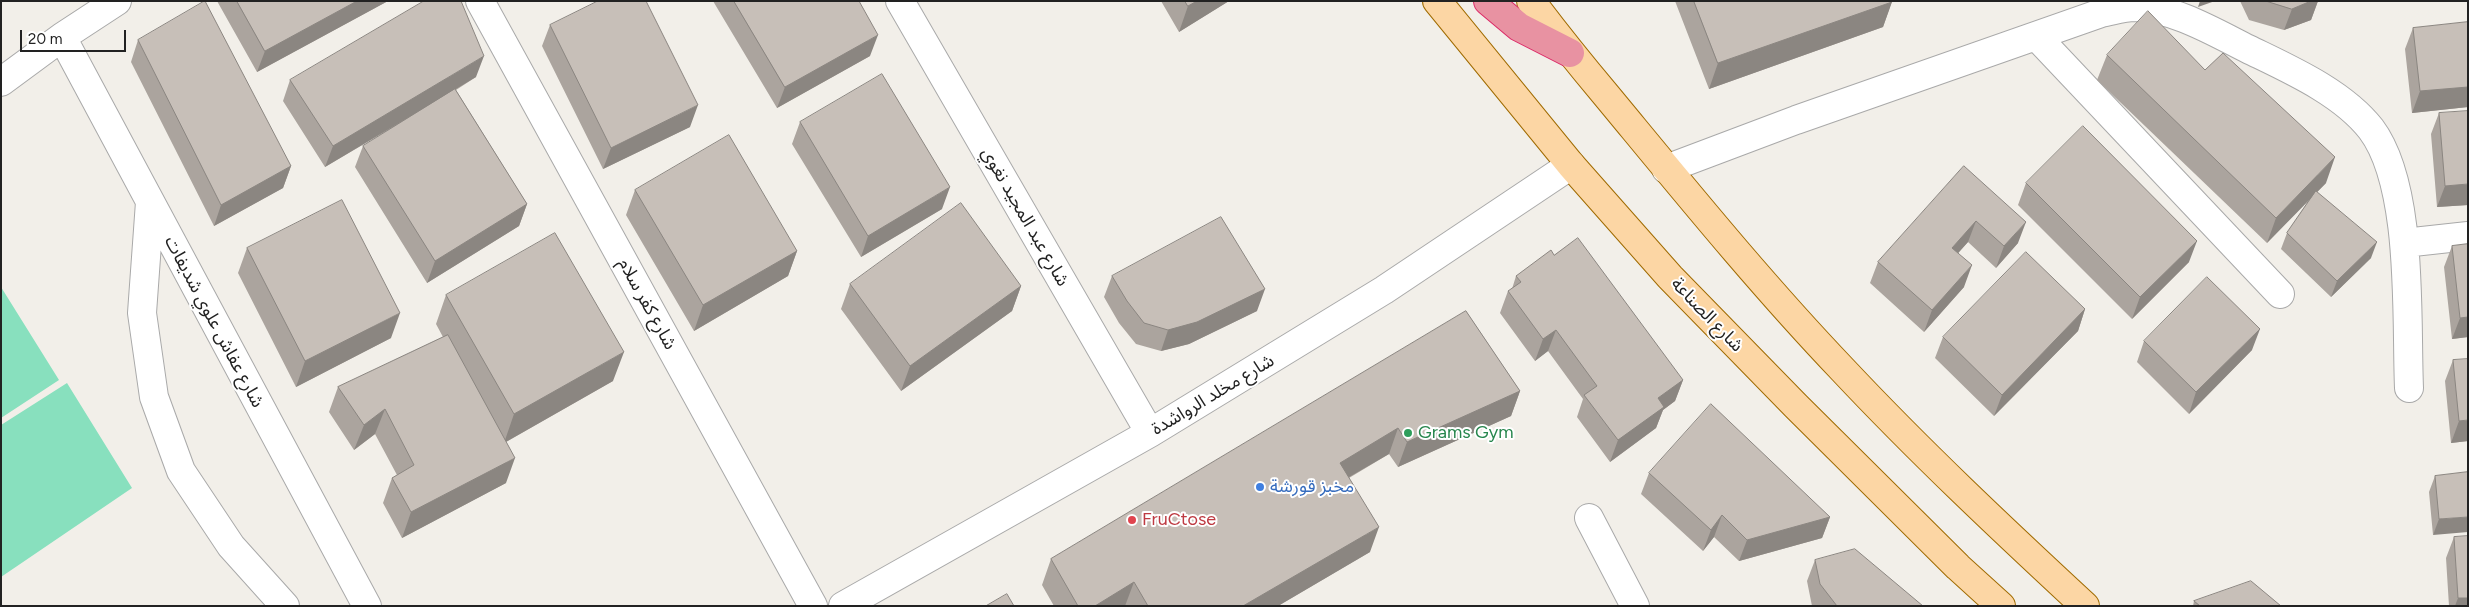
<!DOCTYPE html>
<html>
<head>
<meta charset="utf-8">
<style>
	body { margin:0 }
	#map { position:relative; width:2469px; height:607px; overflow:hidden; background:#f2efe9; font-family:Figtree,sans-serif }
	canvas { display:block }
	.frame { position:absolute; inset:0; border:2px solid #222; pointer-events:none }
	.scale { position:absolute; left:20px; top:30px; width:106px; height:22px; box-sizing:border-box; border:2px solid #222; border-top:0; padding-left:6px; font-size:15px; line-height:18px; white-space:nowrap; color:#222; -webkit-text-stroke:4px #fff; paint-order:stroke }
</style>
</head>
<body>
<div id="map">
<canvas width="2469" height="607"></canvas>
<div class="frame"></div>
<div class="scale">20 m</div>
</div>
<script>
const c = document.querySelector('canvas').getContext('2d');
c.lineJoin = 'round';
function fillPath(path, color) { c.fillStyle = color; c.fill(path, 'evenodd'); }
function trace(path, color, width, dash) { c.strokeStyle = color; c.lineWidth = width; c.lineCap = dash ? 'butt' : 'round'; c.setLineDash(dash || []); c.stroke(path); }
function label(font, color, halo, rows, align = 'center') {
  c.font = font + ' Figtree,"Noto Sans Arabic",sans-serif'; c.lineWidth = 4; c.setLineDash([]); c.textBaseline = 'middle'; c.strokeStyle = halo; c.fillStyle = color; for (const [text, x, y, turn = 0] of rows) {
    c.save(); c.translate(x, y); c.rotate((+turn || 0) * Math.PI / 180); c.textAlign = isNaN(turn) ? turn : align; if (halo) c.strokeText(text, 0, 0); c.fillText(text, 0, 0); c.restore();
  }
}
const pitch = new Path2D(`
	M1 287 59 380 1 418Z
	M67 383 132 488 1 577V425Z`);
const minor = new Path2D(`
	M480 1 813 606
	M900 1 1150 433
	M62 37 367 606
	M2037 37 2280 294
	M1 82 62 37 117 1
	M1666 169 1796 120 2101 13C2112 11 2124 7 2135 7 2174 8 2214 32 2248 49 2289 69 2342 92 2371 129 2414 186 2406 318 2409 388
	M150 202 142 313 154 397 181 471 231 546 285 606
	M2404 243 2468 236
	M1589 518 1635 606
	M843 606 1150 433 1384 290 1571 165`);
const major = new Path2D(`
	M1437 1 1571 165 1670 277 1796 406 1958 567 2001 606
	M1531 1C1555 33 1580 64 1606 95 1683 188 1759 282 1843 370 1920 452 2003 530 2085 606`);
const highway = new Path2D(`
	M1488 1 1519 27 1570 53`);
const wall = new Path2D(`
	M217 1H388L257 72Z
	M713 1H859L870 56 777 108Z
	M1161 1H1229L1179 32Z
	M1675 1H1892L1883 27 1709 89Z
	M2240 1H2318L2311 20 2284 30 2249 20Z
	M2468 22V107L2412 113 2405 49 2413 28Z
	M550 25 690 127 603 169 542 46Z
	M138 40 291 166 283 188 214 226 131 62Z
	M2107 55 2205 70 2326 183 2317 192 2371 258 2331 297 2281 249 2287 233 2311 197 2267 243 2097 80Z
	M476 77 456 90 527 204 519 226 427 283 355 167 363 146 393 127 325 167 283 101 290 80Z
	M2439 113 2468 205 2437 207 2431 134Z
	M800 122 942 209 861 257 792 144Z
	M1964 166 2018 243 1996 268 1968 242 1958 253 1964 287 1924 332 1870 283 1878 262Z
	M2026 183 2189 262 2132 319 2018 205Z
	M635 190 797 251 788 276 694 331 626 215Z
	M2468 244V337L2452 339 2444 267 2452 246Z
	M247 248 391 338 296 387 238 273Z
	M1554 255 1683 380 1675 401 1663 410 1656 428 1610 462 1577 417 1583 399 1548 351 1535 361 1500 313 1508 291 1512 289 1516 276Z
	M1112 276 1257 311 1189 344 1161 351 1136 344 1119 323 1104 297Z
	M850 284 1021 286 1012 311 901 391 841 309Z
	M446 295 613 381 506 442V483L402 538 383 503 392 478 397 475 375 434 354 450 329 412 338 387 443 337 436 324Z
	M2085 309 2078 331 1994 416 1935 358 1943 337Z
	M1466 311 1520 391 1511 416 1398 467 1389 454 1349 478 1370 552 1278 606H1054L1042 585 1051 559Z
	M2144 341 2252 350 2189 414 2137 362Z
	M2453 360 2468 441 2451 443 2445 381Z
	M2468 472 2433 535 2429 492 2435 476Z
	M1649 473 1830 517 1822 538 1739 561 1714 537 1703 551 1641 494Z
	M2454 537 2468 606H2449L2446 558Z
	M1815 560 1923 606H1812L1807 581Z
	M2194 601 2281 606H2193Z`);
const shadedWall = new Path2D(`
	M357 1H388L257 72 265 51Z
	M1197 1H1229L1179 32 1188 6Z
	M2200 1H2215L2198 7Z
	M2311 1H2318L2311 20 2284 30 2292 9Z
	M1892 2 1883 27 1709 89 1718 63Z
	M878 35 870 56 777 108 785 87Z
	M484 56 476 77 325 167 333 146Z
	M2468 87V107L2412 113 2420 91Z
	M698 105 690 127 603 169 611 148Z
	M2335 157 2326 183 2267 243 2276 218Z
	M291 166 283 188 214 226 221 205Z
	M2468 184V205L2437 207 2445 186Z
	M950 187 942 209 861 257 868 236Z
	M527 204 519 226 427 283 435 261Z
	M1976 221 1968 242 1944 269 1952 248Z
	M2026 222 2018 243 1996 268 2004 246Z
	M2197 241 2189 262 2132 319 2140 297Z
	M2377 242 2371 258 2331 297 2337 281Z
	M797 251 788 276 694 331 703 305Z
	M1972 265 1964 287 1924 332 1932 310Z
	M1021 286 1012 311 901 391 910 366Z
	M1265 289 1257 311 1189 344 1161 351 1168 330Z
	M2085 309 2078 331 1994 416 2002 395Z
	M400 313 391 338 296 387 305 361Z
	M2468 317V337L2452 339 2460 318Z
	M2260 329 2252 350 2189 414 2196 392Z
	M1556 330 1548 351 1535 361 1543 339Z
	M624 352 613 381 504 443 514 414Z
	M1683 380 1675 401 1663 410 1656 428 1610 462 1618 440 1658 398Z
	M1520 391 1511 416 1398 467 1407 442Z
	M385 409 375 434 354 450 364 425Z
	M2468 420V441L2451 443 2459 421Z
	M1398 428 1389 454 1330 488 1340 463Z
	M515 458 506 483 402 538 411 512Z
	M1722 515 1714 537 1703 551 1711 530Z
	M1830 517 1822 538 1739 561 1747 540Z
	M2468 517V532L2433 535 2439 519Z
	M1379 527 1370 552 1278 606H1243Z
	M1134 582 1125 606H1095Z
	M2458 598H2468V606H2455Z`);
const building = new Path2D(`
	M205 1 291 166 221 205 138 40Z
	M237 1H357L265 51Z
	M424 1H461L484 56 333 146 290 80Z
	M598 1H646L698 105 611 148 550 25Z
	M734 1H859L878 35 785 87Z
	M1185 1H1197L1188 6Z
	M1694 1H1892V2L1718 63Z
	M2266 1H2311L2292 9Z
	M2148 11 2205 70 2223 53 2335 157 2276 218 2107 55Z
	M2468 22V87L2420 91 2413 28Z
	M882 74 950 187 868 236 800 122Z
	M455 89 527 204 435 261 363 146Z
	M2468 111V184L2445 186 2439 113Z
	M2083 126 2197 241 2140 297 2026 183Z
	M729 135 797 251 703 305 635 190Z
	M1964 166 2026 222 2004 246 1976 221 1952 248 1972 265 1932 310 1878 262Z
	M2316 191 2377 242 2337 281 2287 233Z
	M342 200 400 313 305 361 247 248Z
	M961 203 1021 286 910 366 850 284Z
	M1221 217 1265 289 1197 322 1168 330 1144 323 1127 301 1112 276Z
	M555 233 624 352 514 414 446 295Z
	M1578 238 1683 380 1658 398 1664 407 1618 440 1584 395 1597 386 1556 330 1543 339 1508 291 1521 282 1516 276 1551 250 1554 255Z
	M2468 244V317L2460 318 2452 246Z
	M2026 252 2085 309 2002 395 1943 337Z
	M2207 277 2260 329 2196 392 2144 341Z
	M1466 311 1520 391 1407 442 1398 428 1340 463 1379 527 1243 606H1148L1134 582 1095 606H1078L1051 559Z
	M448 335 515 458 411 512 392 478 414 465 385 409 364 425 338 387Z
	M2468 359V420L2459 421 2453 360Z
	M1711 404 1830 517 1747 540 1722 515 1711 530 1649 473Z
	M2468 472V517L2439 519 2435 476Z
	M2468 536V598H2458L2454 537Z
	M1855 549 1923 606H1837L1820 584 1815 560Z
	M2251 581 2281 606H2200L2194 601Z
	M1007 594 1014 606H986Z`);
const markers = [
	[1408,433,5,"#2e9e5b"],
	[1260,487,5,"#3f7fe0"],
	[1132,520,5,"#e0444e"]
];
const streetNames = [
	["شارع عبد المجيد نغوي",1025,217,60],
	["شارع كفر سلام",647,304,61],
	["شارع الصناعة",1707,315,46],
	["شارع عفاش علوي شديفات",214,322,62],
	["شارع مخلد الرواشدة",1213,395,-31]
];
const leisureNames = [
	["Grams Gym",1418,433]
];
const shopNames = [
	["مخبز قورشة",1270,487]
];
const healthNames = [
	["FruCtose",1142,520]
];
fillPath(pitch, '#88e0be');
trace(minor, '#a9a9a9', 30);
trace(major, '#a06b00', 30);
trace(highway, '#dc2a67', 30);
trace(minor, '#fff', 28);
trace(major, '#fcd6a4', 28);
trace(highway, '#e892a2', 28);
fillPath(wall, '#aba49e');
fillPath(shadedWall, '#8b8681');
fillPath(building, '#c7bfb8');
trace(building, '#8b8681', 1);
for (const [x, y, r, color] of markers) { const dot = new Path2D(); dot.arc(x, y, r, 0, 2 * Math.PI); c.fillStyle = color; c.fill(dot); trace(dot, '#fff', 2); }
label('18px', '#222', '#fff', streetNames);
label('18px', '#27864d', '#fff', leisureNames, 'left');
label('18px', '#366cbe', '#fff', shopNames, 'left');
label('18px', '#be3a42', '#fff', healthNames, 'left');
</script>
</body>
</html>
